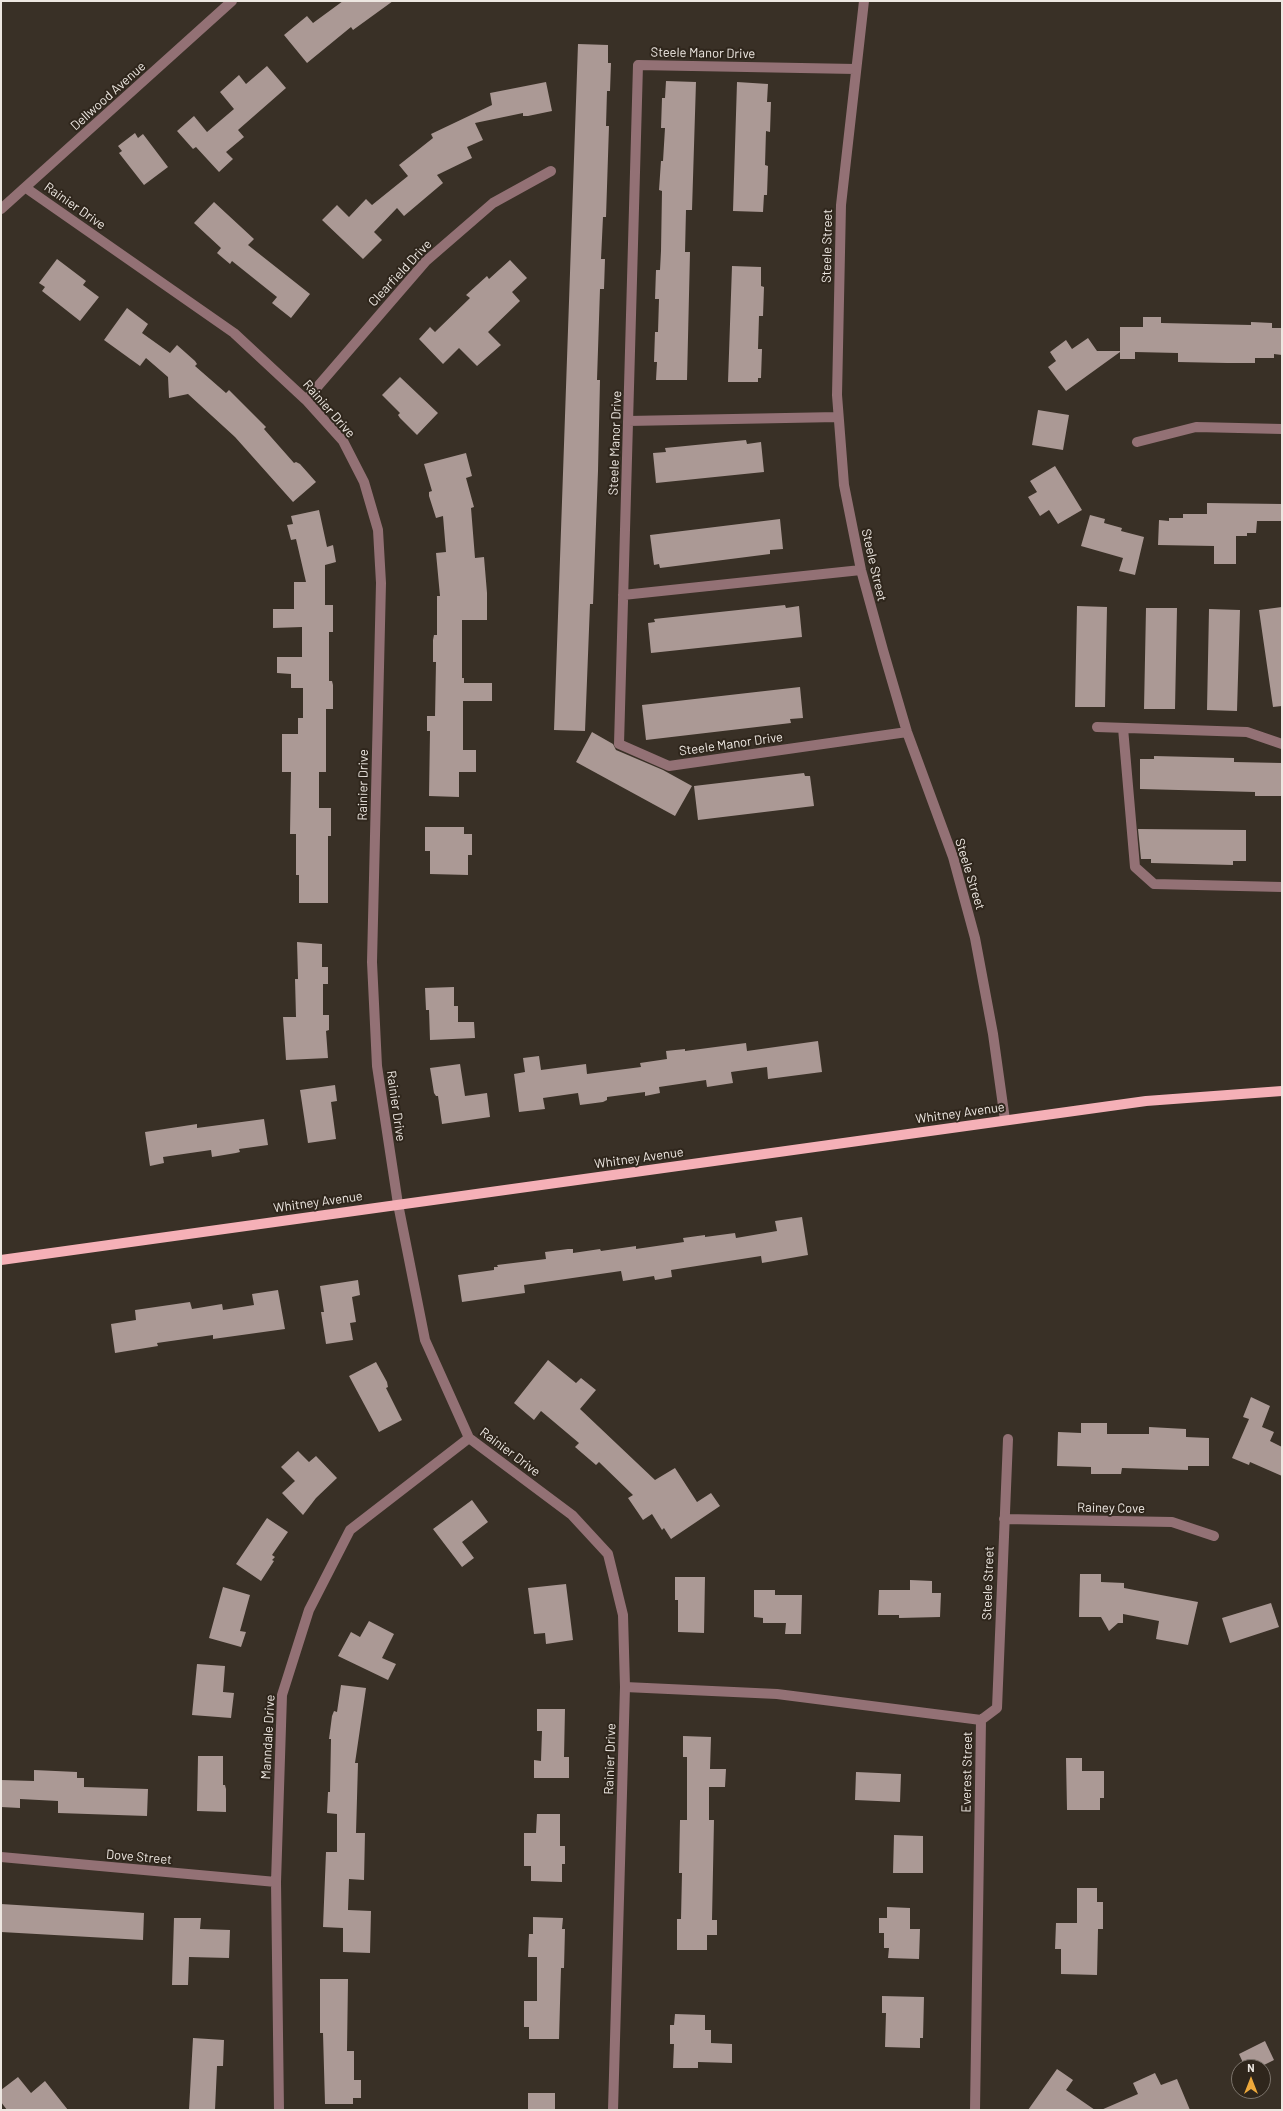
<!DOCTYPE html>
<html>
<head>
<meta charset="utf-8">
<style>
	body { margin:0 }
	#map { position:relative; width:1283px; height:2111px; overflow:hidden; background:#393026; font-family:Barlow,sans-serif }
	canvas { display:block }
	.frame { position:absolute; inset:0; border:2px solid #ede7e1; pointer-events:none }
	.north { position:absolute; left:1231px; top:2059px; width:40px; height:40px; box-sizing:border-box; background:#2f261c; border:1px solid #7b736b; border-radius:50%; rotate:0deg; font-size:11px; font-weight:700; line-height:16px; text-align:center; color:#ede7e1 }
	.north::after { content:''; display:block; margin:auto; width:14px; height:18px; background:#eda83b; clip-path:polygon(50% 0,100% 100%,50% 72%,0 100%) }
</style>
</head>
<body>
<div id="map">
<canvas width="1283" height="2111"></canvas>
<div class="frame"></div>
<div class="north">N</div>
</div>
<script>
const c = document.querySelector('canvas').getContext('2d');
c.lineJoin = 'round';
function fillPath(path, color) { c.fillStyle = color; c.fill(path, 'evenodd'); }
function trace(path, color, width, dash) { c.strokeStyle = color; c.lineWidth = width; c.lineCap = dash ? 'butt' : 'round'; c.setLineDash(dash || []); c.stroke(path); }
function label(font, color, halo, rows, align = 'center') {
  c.font = font + ' Barlow,sans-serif'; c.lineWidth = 4; c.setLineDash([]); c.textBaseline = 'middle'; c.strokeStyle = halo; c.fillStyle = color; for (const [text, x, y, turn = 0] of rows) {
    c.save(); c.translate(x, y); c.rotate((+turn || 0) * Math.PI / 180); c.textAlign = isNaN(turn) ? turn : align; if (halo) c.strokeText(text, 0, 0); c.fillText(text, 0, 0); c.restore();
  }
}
const building = new Path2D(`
	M343 1H393L353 30 351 27 307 63 284 35 307 16 313 23Z
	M578 44 608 45V63H611L610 91H607L606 126H609L606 217H603L601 259H605L604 289H600L597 380H600L598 471 593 604H590L585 731 554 730Z
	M267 66 286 88 238 130 244 137 226 152 233 159 219 172 196 147 193 149 177 131 194 116 207 132 234 109 220 92 239 75 246 84Z
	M666 81 696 82 692 210H686L685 252H690L687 380H656L657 362H654L655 332H658L659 299H655L656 270H660L661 251 662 191 659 190 661 161H663L665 128H661L662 98H665Z
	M546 82 552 111 528 116H523V113L475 123 483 140 467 147 472 158 437 175 443 183 404 216 397 208 374 232 382 240 363 259 322 220 337 205 349 217 366 199 372 205 408 176 399 165 433 138 431 134 492 105 490 93Z
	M737 82 768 84 767 102H771L770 132 766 131 765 165 768 166 767 195H764L763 212 733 211Z
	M135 133 138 138 143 134 168 167 144 185 119 153 122 151 118 146Z
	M214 202 254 239 248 245 310 294 291 318 272 303 277 297 232 261 230 264 217 253 221 248 194 223Z
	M57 259 86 281 83 285 99 297 80 321 42 291 45 287 39 283Z
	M510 260 527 278 512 292 520 301 488 332 501 345 477 366 459 348 443 364 419 339 430 327 435 332 470 298 466 295 487 276 489 279Z
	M732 266 761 267V286L764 287 763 316H759L758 349H762L761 378H758V382H728Z
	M127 308 148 324 142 333 170 353 177 345 195 361 197 364 195 366 226 393 229 390 266 427 264 429 294 463 296 462 300 464 316 482 293 502 235 437 188 394 169 398 168 377 146 358 140 366 104 340Z
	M1143 317H1161V323L1251 325V322L1272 323V328H1282V355L1274 354V358H1255V363H1227L1178 362V353L1135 352V359H1120V352L1066 391 1048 367 1056 361 1050 352 1066 340 1072 349 1088 338 1097 351H1120V327H1143Z
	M400 377 438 413 417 435 400 418 398 415 400 413 382 395Z
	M1038 410 1069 415 1063 450 1032 445Z
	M746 440 747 444 761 442 764 472 656 483 653 453 666 452 665 448Z
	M466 453 472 476 466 478 474 507 471 508 475 558 484 557 487 593V620H462V678H464V683H492V701H463V750H476V772H459V797L429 796 430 731H427V716H435L436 662H433V640L434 635H437V596H440L436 553 446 552 443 516 436 518 429 496V492L432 491 424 464Z
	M1055 466 1082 510 1058 524 1049 510 1040 516 1028 497 1037 492 1030 481Z
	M1207 503 1282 504V521H1257L1256 533H1247V536H1236V564H1214V546L1158 545 1159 520 1169 521V518H1183V514H1207Z
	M319 510 327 547 333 545 336 562 325 565V605H333V632H329V681H332L333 685V709H326V772H319V808H331V836H328V903H299V875H296V834H290L291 772H282V734H298V718H303V688H291V674L277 673V657H302V627L273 628V609H294V582H306L296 539 291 540 287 525 293 524 291 516Z
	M1090 515 1105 519 1104 523 1122 528 1121 531 1144 537 1135 575 1119 571 1123 558 1081 546Z
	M780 519 783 549 770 550V554L660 568 659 564 654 565 650 535Z
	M785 605 786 608 799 606 802 637 651 653 648 623 655 622 654 619Z
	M1077 606 1107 607 1105 707H1075Z
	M1282 607V706L1273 707 1259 610Z
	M1146 608H1177L1175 709H1144Z
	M1209 609 1240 610 1237 711 1207 710Z
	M800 687 803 718 790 719 791 723 646 740 642 705Z
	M592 732 613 744 616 750 663 770 692 786 675 816 576 762Z
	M1154 756 1234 758V762L1282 763V796H1255V792L1140 789V759H1154Z
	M804 773 805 776H810L814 806 698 820 694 786Z
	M425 827H464V834H472V855H468V875L430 874V851H425Z
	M1138 829 1246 830V861H1233V865L1151 863V859H1141Z
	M297 942 322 944V967H328V984H323V1015H329V1030L326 1031 328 1058 286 1060 283 1017H296L295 979H298Z
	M454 987V1006H458V1022H474L475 1038 430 1040 429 1010H426L425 988Z
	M818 1041 822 1072 768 1079 767 1067 731 1072 733 1083 707 1087 706 1080 659 1087 660 1093 645 1096V1092L607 1097V1100L603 1102 580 1105 578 1093 543 1098 545 1109 519 1112 514 1074 525 1072 523 1058 539 1056 541 1070 586 1064 587 1074 641 1067 640 1063 667 1059 666 1051 685 1049V1051L746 1043 747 1051Z
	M460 1064 465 1096 487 1093 490 1117 442 1124 438 1096H436L434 1093 430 1068Z
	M335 1085 337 1101 331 1102 336 1139 308 1143 300 1090Z
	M264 1119 268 1145 239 1149 240 1152 236 1153 212 1157 211 1150 163 1157 164 1163 150 1166 145 1132 197 1124V1128Z
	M802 1217 808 1255 762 1263 761 1256 671 1270 672 1277 655 1280 654 1276 623 1281 621 1271 524 1285 525 1293 462 1302 458 1275 494 1270V1267H498L497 1265 546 1259 545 1252 568 1249H573V1253L600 1249 601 1251 636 1246V1249L684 1242 683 1238 705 1235V1237L735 1233 736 1238 777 1231 775 1221Z
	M358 1280 360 1295 352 1297 356 1322 350 1323 353 1340 326 1344 321 1312H324L320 1286Z
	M278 1290 285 1329 213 1339V1335L157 1343 158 1346 115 1353 111 1324 136 1320 135 1310 190 1302 192 1309 222 1304 223 1310 254 1305 252 1294Z
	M548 1360 576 1383 581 1378 596 1390 580 1409 655 1480 675 1468 697 1502 711 1493 720 1506 671 1539 664 1528 662 1530 652 1514 643 1520 628 1498 633 1495 599 1462 596 1465 575 1447 579 1443 541 1411 534 1420 514 1403Z
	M376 1362 387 1382 388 1387 386 1388 402 1420 379 1432 349 1376Z
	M1251 1397 1270 1406 1262 1427 1274 1432 1270 1441 1282 1447V1476L1250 1462 1249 1465 1232 1458 1249 1419 1243 1417Z
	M1081 1423H1107V1434H1149V1427L1186 1429V1437L1209 1438V1466H1188V1470L1122 1468 1121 1474H1091V1467L1057 1466 1058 1432 1081 1433Z
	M298 1451 309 1462 316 1456 337 1478 316 1498 303 1515 282 1493 295 1481 281 1467Z
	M472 1500 488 1522 462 1542 474 1558 462 1567 433 1529Z
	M267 1518 288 1532 272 1555 275 1557 272 1560 274 1561 261 1581 236 1564Z
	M1080 1574H1101V1582L1124 1583V1588L1198 1602 1188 1645 1156 1639 1159 1621 1123 1614V1623H1118L1109 1631 1101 1617H1079Z
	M675 1577H705L704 1633 678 1632V1600H675Z
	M910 1580 932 1581V1593H941L940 1617 899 1618V1615H878L879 1590H910Z
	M566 1584 573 1640 546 1644 545 1633 534 1634 528 1588Z
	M223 1587 250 1595 240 1631 246 1632 241 1647 209 1638Z
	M754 1590H775V1595H802L801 1634H785L786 1623H763V1618L754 1617Z
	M1271 1603 1279 1627 1230 1643 1222 1618Z
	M369 1621 394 1634 382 1658 396 1664 388 1680 338 1656 351 1632 360 1637Z
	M197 1664 225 1666 223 1692 234 1693 231 1718 192 1715Z
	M341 1685 366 1688 355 1763H358L356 1833H365L364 1880 349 1879 348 1910 371 1911 370 1953 343 1952V1928L323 1927 326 1852H337V1814L327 1813 328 1792H330L331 1739H329L332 1716 334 1711 337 1712Z
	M537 1709H565L564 1757H569V1778H534V1760L541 1761 542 1731H537Z
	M683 1736 711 1737 710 1769H726L725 1787H709V1820H714L712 1920H717V1935H707V1950H677V1919H681L682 1873H679L680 1820H687V1757H683Z
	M198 1756H223V1785H225L226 1789V1812L197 1811Z
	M1066 1758H1082V1771H1104V1798H1100V1810H1067Z
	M34 1770 77 1772V1778H84V1787L148 1789 147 1816 58 1813V1801L20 1799V1808L1 1807V1780L34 1781Z
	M856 1772 901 1774 900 1802 855 1800Z
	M537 1814H560V1846H565V1864H562V1882L531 1881V1866H524V1833H536Z
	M894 1835 923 1836V1873H893Z
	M1077 1888H1097V1902H1103V1929H1098L1097 1975 1061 1974V1949H1055L1056 1923H1077Z
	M1 1904 144 1913 143 1940 1 1932Z
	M887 1907 910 1908V1929H920L919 1959 888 1958 889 1948H884V1933H879V1918H887Z
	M533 1917 563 1918 562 1929H565L564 1968H561L559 2039H529V2027H524V2001H537V1957H528L529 1934H533Z
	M174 1918H201L200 1929 230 1930 229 1958 189 1957 188 1985H172Z
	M320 1979H348L347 2051H354V2080H361V2098H353V2104H325L323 2033H320Z
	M882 1996 924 1997 923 2038H920V2048L885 2047 886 2013H882Z
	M675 2014 705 2015V2030H711V2043L732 2044V2063L698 2062V2068H673L674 2044H670V2025H674Z
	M193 2038 224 2040 223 2066H217L215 2110H189Z
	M1265 2041 1274 2060 1260 2067H1245L1239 2054Z
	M1057 2069 1073 2080 1066 2090 1095 2110H1028Z
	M1155 2073 1161 2085 1177 2079 1190 2110H1101L1138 2094 1133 2083Z
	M18 2077 31 2093 45 2081 68 2110H7L1 2102V2090Z
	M528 2093H555V2110H528Z`);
const minor = new Path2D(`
	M864 1 841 205 837 395 844 485 861 570 883 650 907 732 953 857 975 938 993 1034 1005 1120
	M855 69 638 65 619 744 669 766 907 732
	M26 188 234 333 306 400 343 441 364 482 378 530 381 583 372 962 377 1066 398 1204 425 1340 469 1438 572 1515 608 1554 623 1615 625 1687 613 2110
	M1 209 232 1
	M306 400 426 261 493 203 551 171
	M628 421 838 417
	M1137 442 1196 427 1282 429
	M623 595 861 570
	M1097 727 1247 732 1282 744
	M1123 728 1135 867 1154 884 1282 887
	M1004 1519 1172 1522 1214 1536
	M625 1687 777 1694 981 1720
	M981 1720 997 1708 1008 1439
	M1 1857 276 1882
	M279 2110 276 1882 282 1695 309 1610 350 1530 469 1438
	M975 2110 981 1720`);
const major = new Path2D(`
	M1 1260 1146 1101 1282 1091`);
const streetNames = [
	["Steele Manor Drive",703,53,1],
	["Dellwood Avenue",108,96,-42],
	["Rainier Drive",75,206,35],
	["Steele Street",827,246,-89],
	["Clearfield Drive",400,273,-47],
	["Rainier Drive",329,409,49],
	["Steele Manor Drive",615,443,-88],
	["Steele Street",874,565,77],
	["Steele Manor Drive",731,744,-8],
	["Rainier Drive",363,785,-89],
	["Steele Street",970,874,73],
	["Rainier Drive",396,1106,82],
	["Whitney Avenue",960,1113,-8],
	["Whitney Avenue",639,1158,-8],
	["Whitney Avenue",318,1202,-8],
	["Rainier Drive",510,1452,37],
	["Rainey Cove",1111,1508,1],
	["Steele Street",988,1583,-88],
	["Manndale Drive",268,1737,-87],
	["Rainier Drive",610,1759,-88],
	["Everest Street",967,1772,-89],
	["Dove Street",139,1857,5]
];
fillPath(building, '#ab9995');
trace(minor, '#937175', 10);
trace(major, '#f5b0b7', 10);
label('13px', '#ede7e1', '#2f261c', streetNames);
</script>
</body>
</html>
